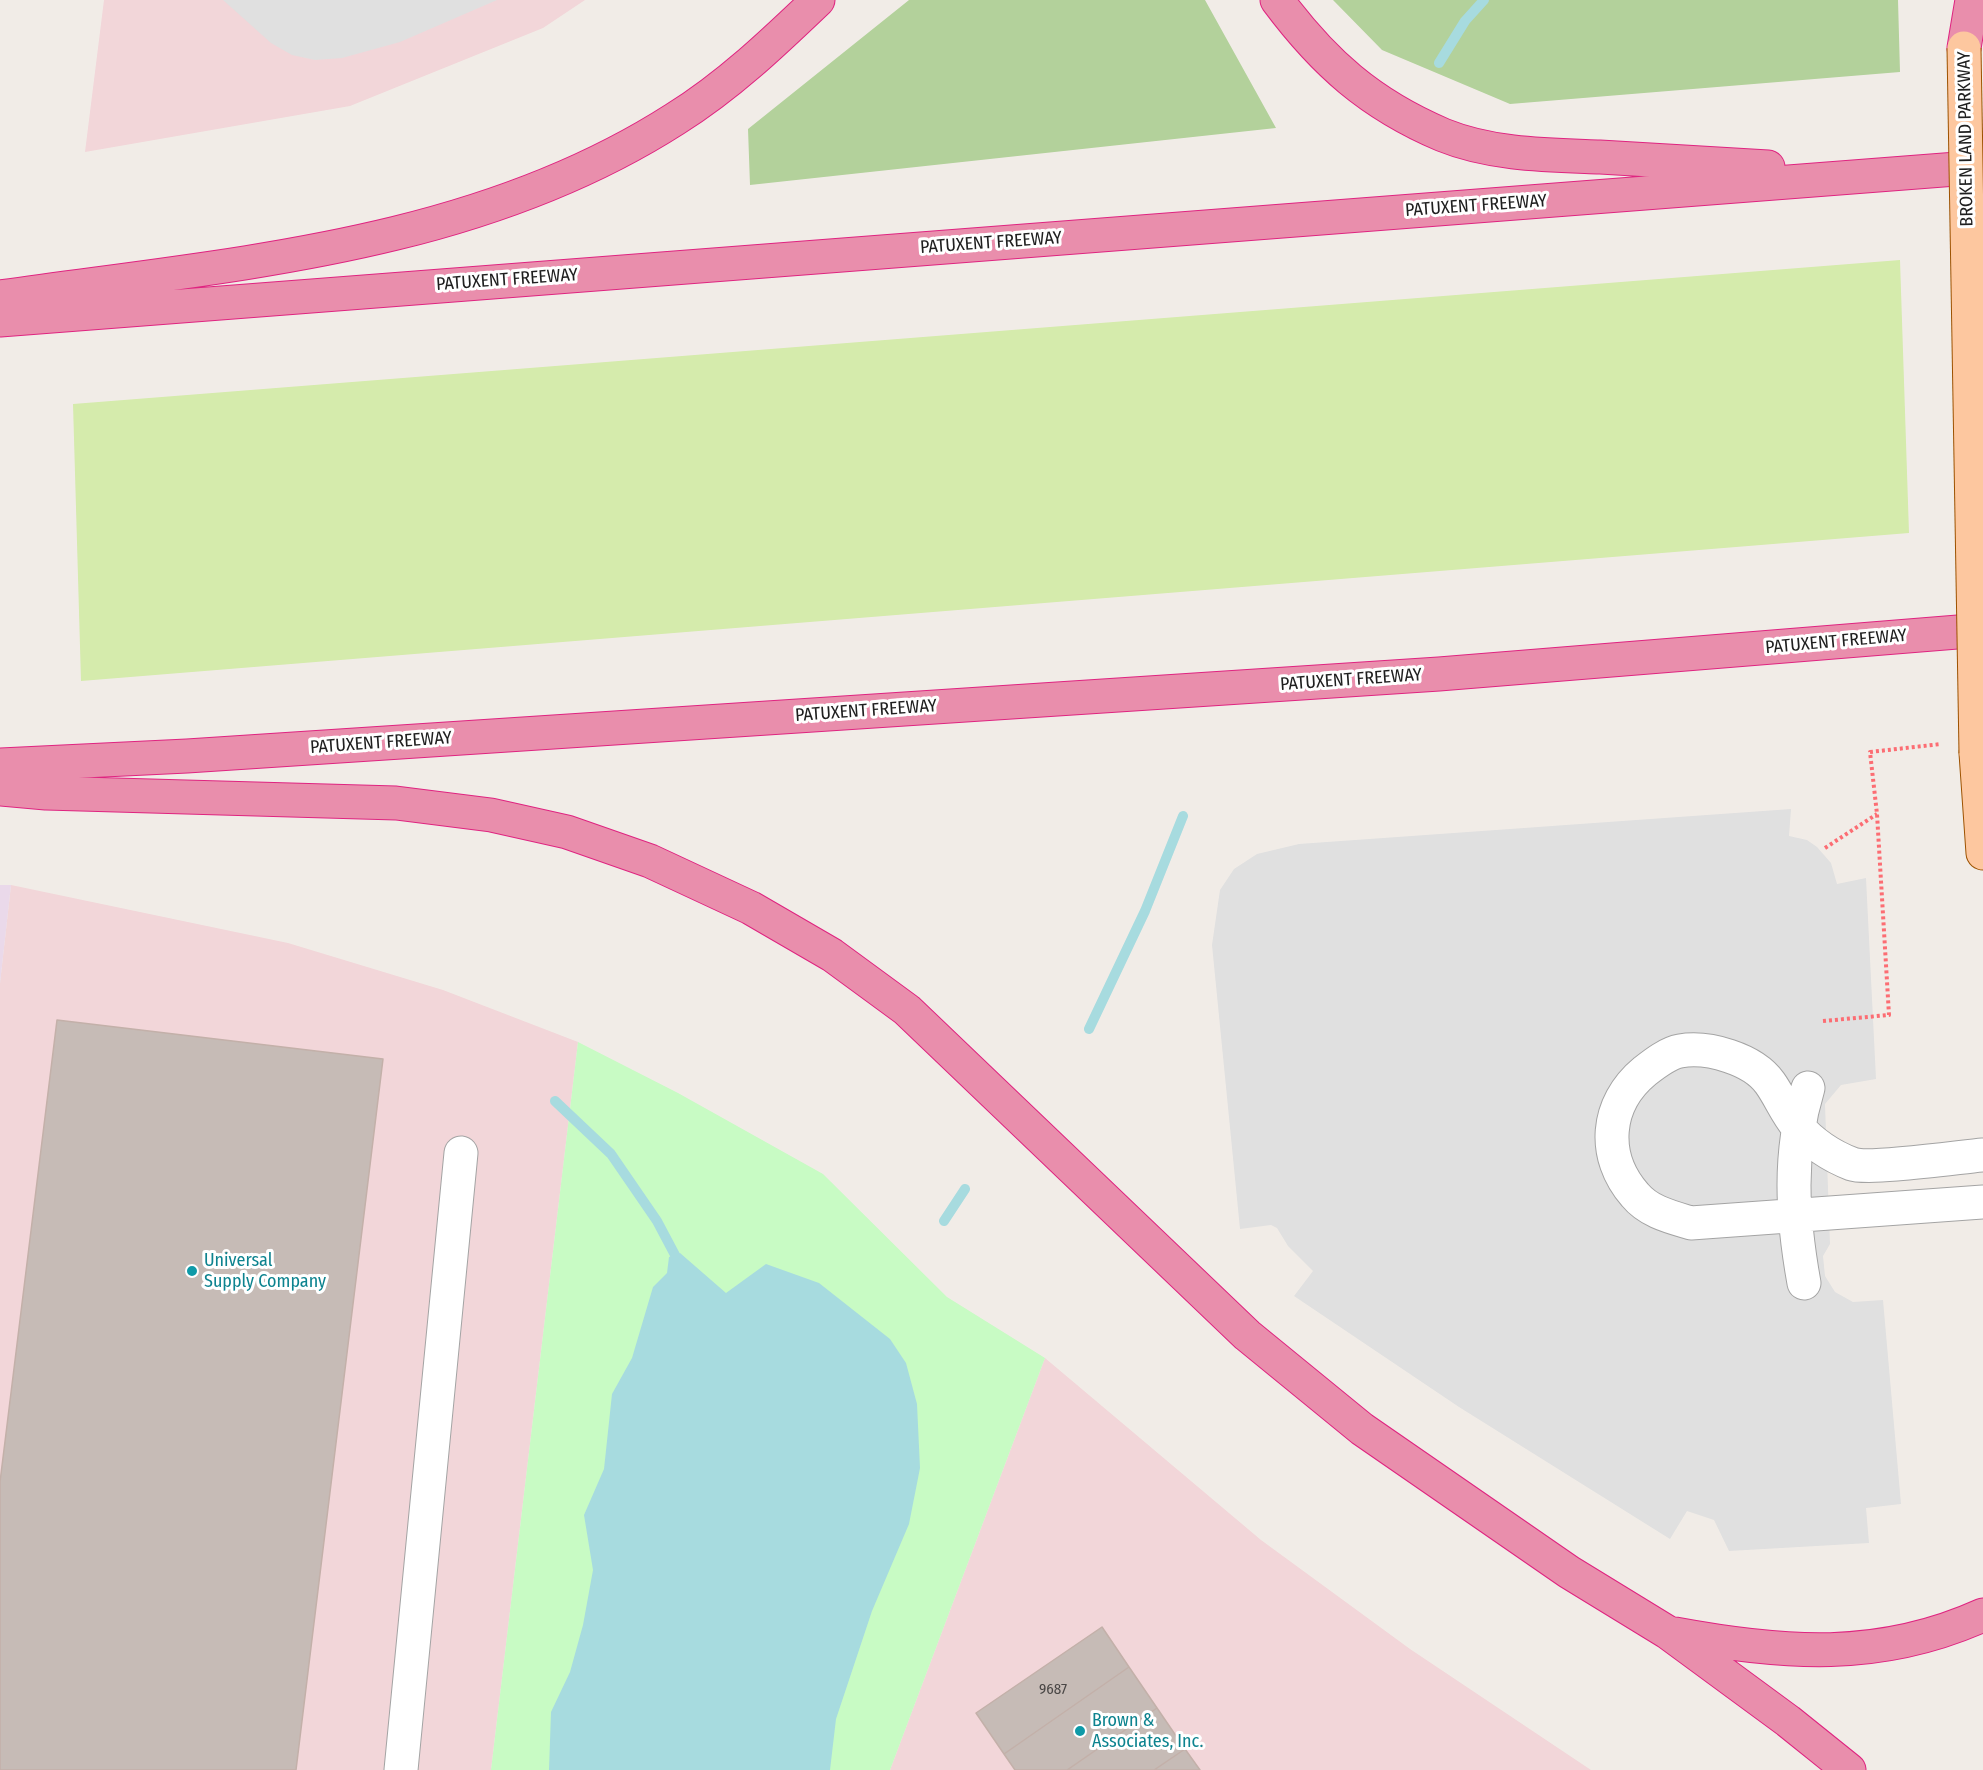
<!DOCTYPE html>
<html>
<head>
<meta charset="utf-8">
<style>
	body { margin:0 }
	canvas { display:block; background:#f1ece7 }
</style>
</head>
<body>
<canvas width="1983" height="1770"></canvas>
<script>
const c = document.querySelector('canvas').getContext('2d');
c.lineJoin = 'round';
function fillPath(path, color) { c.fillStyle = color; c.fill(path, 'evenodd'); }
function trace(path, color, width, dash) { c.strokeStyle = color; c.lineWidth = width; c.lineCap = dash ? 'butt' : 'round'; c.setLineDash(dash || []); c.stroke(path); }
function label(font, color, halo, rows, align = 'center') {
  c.font = font + ' "Fira Sans Condensed",sans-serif'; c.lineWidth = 6; c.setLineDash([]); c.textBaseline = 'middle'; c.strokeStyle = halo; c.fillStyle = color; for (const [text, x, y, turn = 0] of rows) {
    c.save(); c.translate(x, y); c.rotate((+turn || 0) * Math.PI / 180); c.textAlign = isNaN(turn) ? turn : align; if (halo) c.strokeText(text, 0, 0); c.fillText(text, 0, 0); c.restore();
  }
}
const commercial = new Path2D(`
	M104 0H585L543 28 350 106 85 152Z
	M11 885 288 943 443 990 578 1042 491 1770H0V983Z
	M1045 1358 1261 1540 1410 1649 1591 1770H890Z`);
const industrial = new Path2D(`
	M0 885H11L0 983Z`);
const grass = new Path2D(`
	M1900 260 1909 533 81 681 73 404Z`);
const forest = new Path2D(`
	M909 0H1205L1276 128 750 185 748 129Z
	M1333 0H1898L1900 72 1510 104 1382 50Z`);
const park = new Path2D(`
	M578 1042 678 1093 823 1174 947 1297 1045 1358 890 1770H491Z`);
const parking = new Path2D(`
	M223 0H497L400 42 342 58 315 60 292 55 271 43Z
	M1791 809 1789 836 1807 840 1817 847 1831 863 1837 884 1866 878 1876 1079 1841 1085 1825 1104 1830 1244 1823 1256 1825 1276 1835 1292 1853 1302 1883 1300 1901 1504 1866 1508 1869 1543 1729 1551 1714 1520 1687 1511 1670 1539 1459 1407 1294 1296 1313 1271 1288 1246 1277 1228 1271 1225 1240 1229 1212 945 1220 890 1234 869 1257 854 1299 844Z`);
const water = new Path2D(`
	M680 1253 726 1293 766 1264 819 1283 890 1339 906 1363 917 1404 920 1468 909 1524 872 1611 836 1719 830 1770H549L551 1712 570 1672 583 1625 593 1570 584 1515 604 1469 612 1394 632 1358 653 1287 667 1273 669 1257Z`);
const stream = new Path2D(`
	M1439 63 1465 21 1484 0
	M1089 1029 1145 911 1183 816
	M555 1101 611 1154 657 1221 675 1255
	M944 1221 965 1189`);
const building = new Path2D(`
	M57 1020 383 1059 296 1770H0V1482Z
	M1102 1627 1129 1667 1004 1754 976 1713Z
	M1129 1667 1157 1708 1067 1770H1015L1004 1754Z
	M1157 1708 1185 1749 1154 1770H1067Z
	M1185 1749 1200 1770H1154Z`);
const path = new Path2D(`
	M1825 848 1877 814
	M1823 1021 1889 1015 1877 814 1870 752 1941 744`);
const minor = new Path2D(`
	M1983 1155C1960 1157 1868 1170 1852 1164 1831 1156 1812 1143 1797 1126 1786 1113 1780 1097 1770 1083 1753 1059 1708 1046 1680 1051 1668 1053 1654 1064 1645 1071 1605 1104 1601 1156 1635 1195 1649 1212 1671 1217 1691 1223L1983 1202
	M1804 1283C1792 1216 1788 1154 1808 1088
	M401 1770 461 1153`);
const major = new Path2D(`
	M1976 753 1983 853`);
const highway = new Path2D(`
	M1277 0C1324 63 1370 104 1443 135 1492 155 1548 155 1600 157 1656 160 1712 164 1768 167
	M1964 48 1972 0
	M0 297C230 264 474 248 675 119 728 86 773 43 818 0
	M0 320 1983 167
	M0 765 187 756 1439 674 1983 630
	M0 789 46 793 396 803 491 815 567 832 650 861 751 908 832 955 907 1010 1247 1335 1362 1429 1569 1572 1667 1632 1788 1721 1849 1770
	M1675 1634C1783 1654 1879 1662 1983 1615`);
const majorBridge = new Path2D(`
	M1964 48 1976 753`);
const markers = [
	[192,1271,6,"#0f9aa8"],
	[1080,1731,6,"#0f9aa8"]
];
const numberNames = [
	["9687",1053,1690]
];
const streetNames = [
	["BROKEN LAND PARKWAY",1966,139,-91],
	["PATUXENT FREEWAY",1476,206,-4],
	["PATUXENT FREEWAY",991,243,-4],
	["PATUXENT FREEWAY",507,280,-4],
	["PATUXENT FREEWAY",1836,642,-5],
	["PATUXENT FREEWAY",1351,680,-4],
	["PATUXENT FREEWAY",866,711,-4],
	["PATUXENT FREEWAY",381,743,-4]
];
const cultureNames = [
	["Universal",204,1261],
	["Supply Company",204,1282],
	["Brown &",1092,1721],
	["Associates, Inc.",1092,1742]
];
fillPath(commercial, '#f2d6d9');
fillPath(industrial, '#ead9ea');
fillPath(grass, '#d5ebac');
fillPath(forest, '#b3d19b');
fillPath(park, '#c8fbc4');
fillPath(parking, '#e0e0e0');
fillPath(water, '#a7dbdf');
trace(stream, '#a7dbdf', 10);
fillPath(building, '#c6bbb6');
trace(building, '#c3b0a9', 1.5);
trace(minor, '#a4a4a4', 35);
trace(major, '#9d5200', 35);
trace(highway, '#df2480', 35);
trace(path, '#fc6d73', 4, [3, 3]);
trace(minor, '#fff', 33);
trace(major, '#fdc79f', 33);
trace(highway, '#e98eac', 33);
trace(majorBridge, '#9d5200', 35, []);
trace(majorBridge, '#fdc79f', 33);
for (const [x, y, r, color] of markers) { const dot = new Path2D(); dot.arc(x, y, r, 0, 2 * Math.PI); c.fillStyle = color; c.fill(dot); trace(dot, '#fff', 2); }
label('15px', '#4a4746', null, numberNames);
label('18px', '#202020', '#fff', streetNames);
label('18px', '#0d838f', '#fff', cultureNames, 'left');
</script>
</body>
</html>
